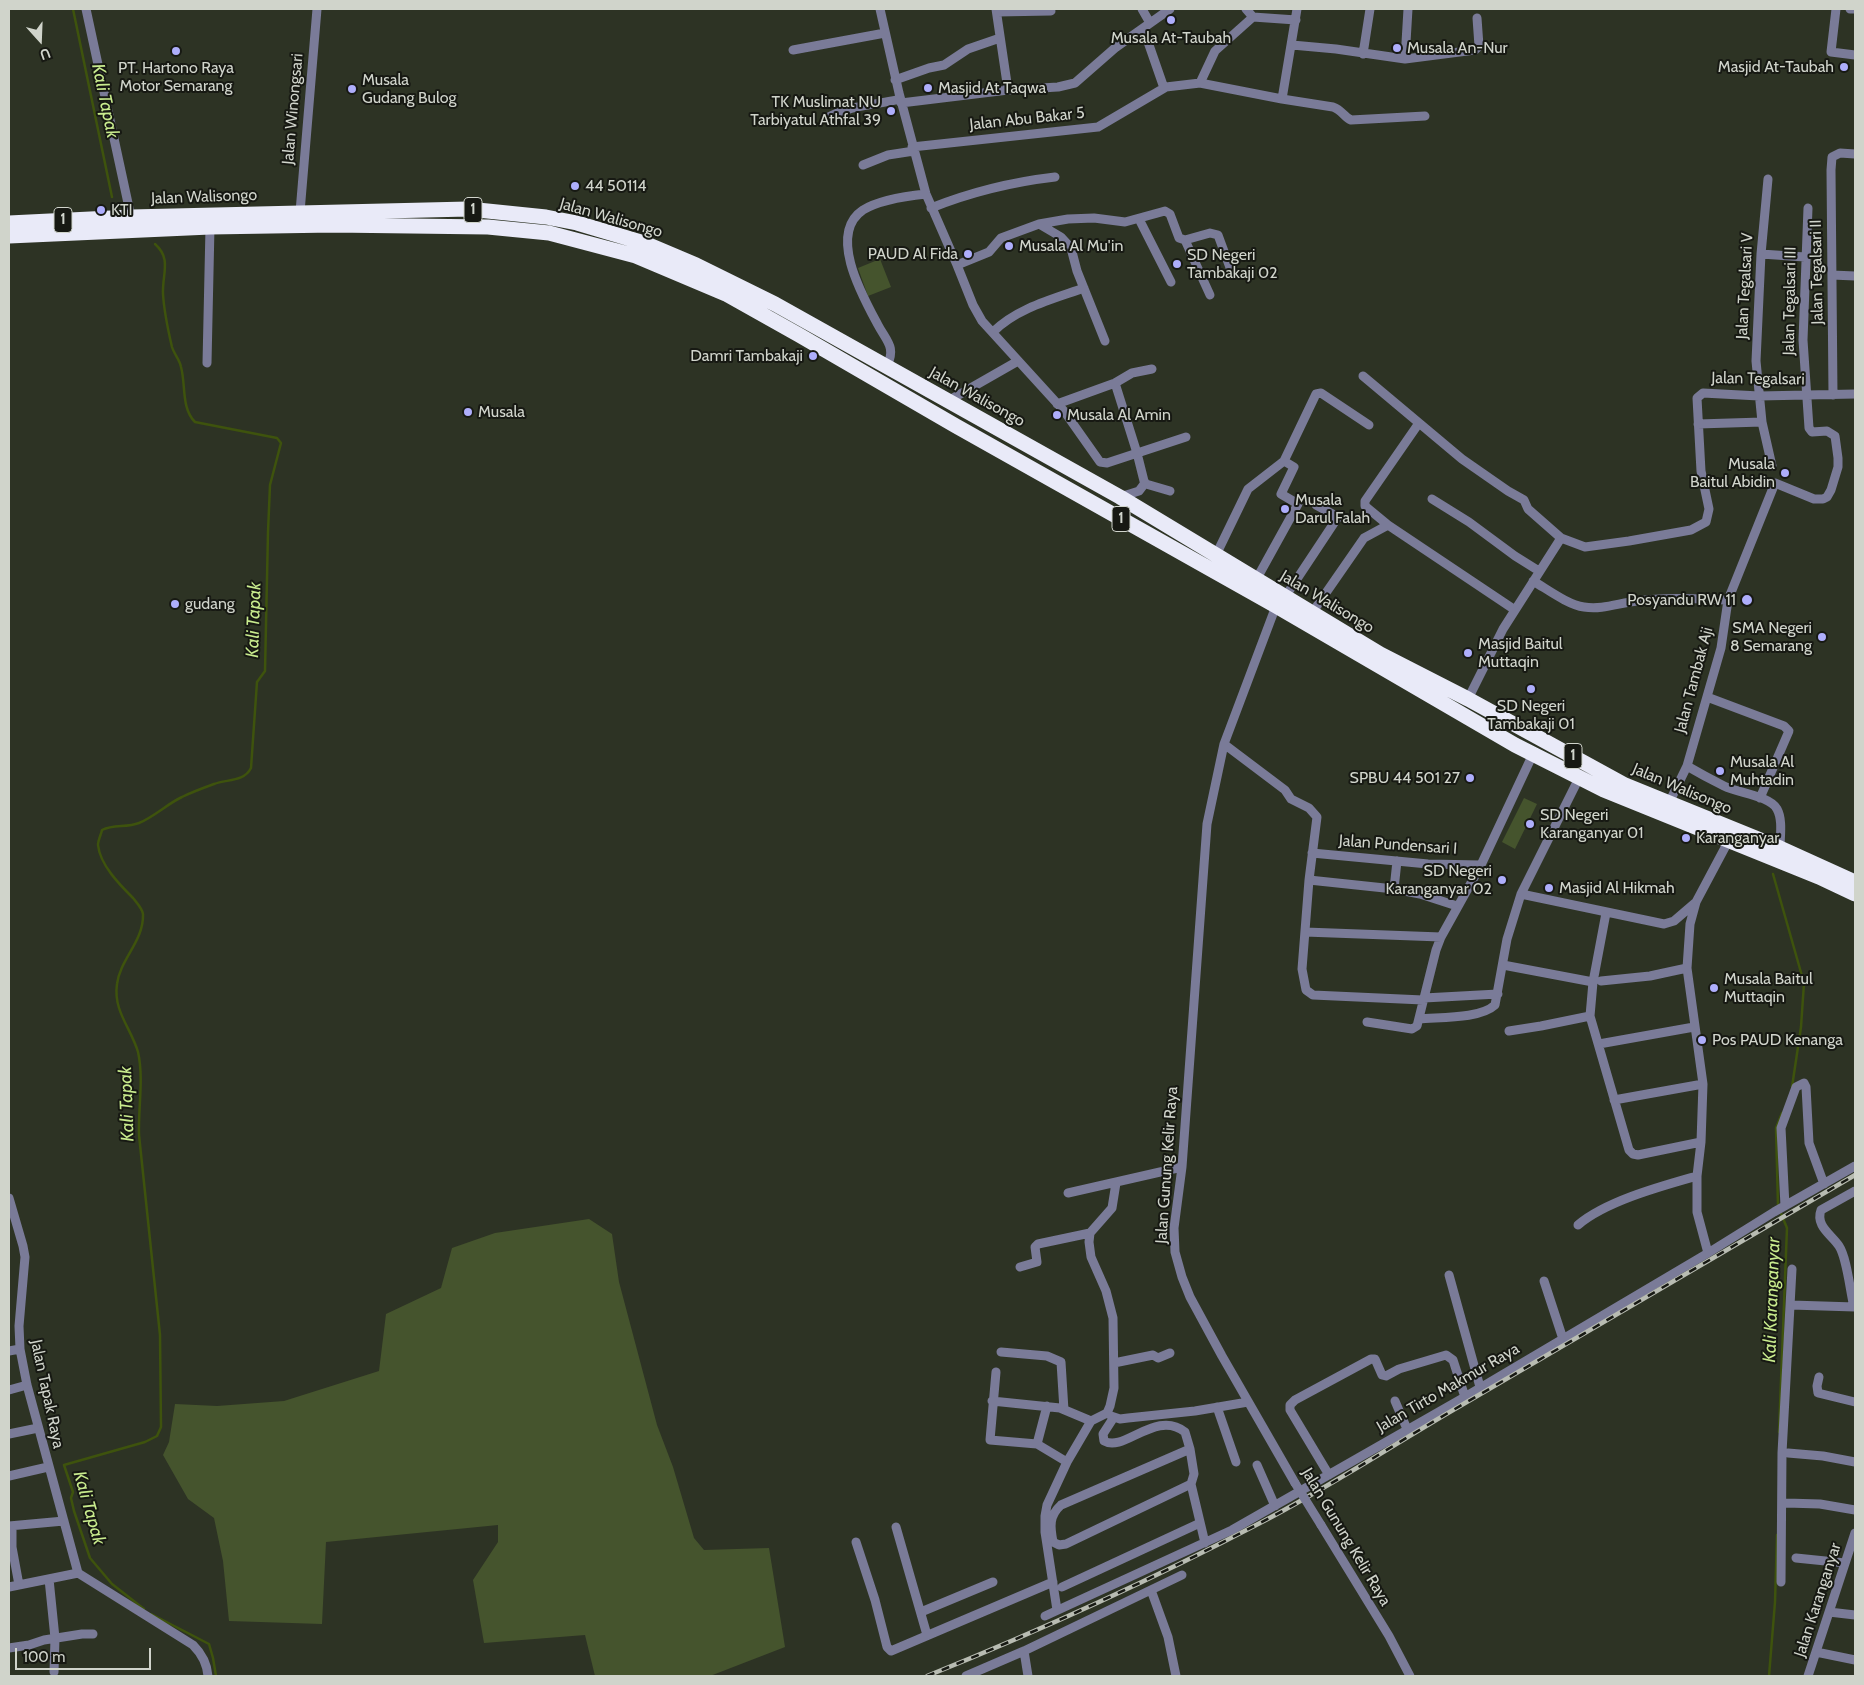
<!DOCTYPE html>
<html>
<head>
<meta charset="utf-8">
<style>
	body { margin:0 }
	#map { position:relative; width:1864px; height:1685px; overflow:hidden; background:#2d3324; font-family:Cabin,sans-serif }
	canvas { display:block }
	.frame { position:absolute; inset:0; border:10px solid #d0d4cb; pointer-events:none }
	.north { position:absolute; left:15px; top:15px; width:50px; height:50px; -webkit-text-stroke:4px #171913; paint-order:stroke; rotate:160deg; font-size:14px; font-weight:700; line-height:20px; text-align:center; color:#d0d4cb }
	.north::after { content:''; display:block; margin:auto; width:18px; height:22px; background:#d0d4cb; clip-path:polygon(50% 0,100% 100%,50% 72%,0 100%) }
	.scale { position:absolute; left:15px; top:1648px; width:136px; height:22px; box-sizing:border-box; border:2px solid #d0d4cb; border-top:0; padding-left:6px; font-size:15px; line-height:18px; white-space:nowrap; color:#d0d4cb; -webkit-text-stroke:4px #171913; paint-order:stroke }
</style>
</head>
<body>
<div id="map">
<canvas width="1864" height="1685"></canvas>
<div class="frame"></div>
<div class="north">U</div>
<div class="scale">100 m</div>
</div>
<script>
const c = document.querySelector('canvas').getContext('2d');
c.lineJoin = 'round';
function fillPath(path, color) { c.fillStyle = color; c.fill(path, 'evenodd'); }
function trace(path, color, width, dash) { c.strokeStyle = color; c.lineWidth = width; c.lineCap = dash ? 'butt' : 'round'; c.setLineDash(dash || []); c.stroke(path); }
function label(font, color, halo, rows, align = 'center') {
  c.font = font + ' Cabin,sans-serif'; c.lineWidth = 4; c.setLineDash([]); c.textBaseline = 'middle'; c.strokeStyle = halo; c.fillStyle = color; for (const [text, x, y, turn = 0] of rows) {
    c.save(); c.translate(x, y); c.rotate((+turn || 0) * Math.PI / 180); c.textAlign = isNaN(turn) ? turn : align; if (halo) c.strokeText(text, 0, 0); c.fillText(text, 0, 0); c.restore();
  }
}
const green = new Path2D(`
	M880 259 891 287 868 296 858 268Z
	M1524 798 1537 804 1515 849 1502 842Z
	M589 1219 612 1234 619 1282 657 1425 673 1467 694 1538 704 1550 769 1548 785 1647 710 1676H595L585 1635 484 1643 473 1580 498 1542V1525L326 1542 322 1624 229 1621 223 1561 214 1518 188 1499 163 1455 169 1442 175 1404 217 1406 284 1401 379 1371 386 1314 441 1288 452 1248 495 1233Z`);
const stream = new Path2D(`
	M73 9 112 197
	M1773 874 1804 983 1801 1027 1792 1087
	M1778 1206 1776 1128 1782 1113
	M1779 1432 1787 1228 1780 1211
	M144 1609 112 1584 90 1558 74 1511 71 1498 73 1492 64 1465 145 1442 157 1436 161 1427 160 1335 139 1135C138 1108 144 1079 138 1052 131 1028 113 1011 117 984 120 959 144 941 143 914 142 908 137 903 133 898 120 885 100 865 98 845 98 840 101 835 102 830 114 824 126 828 139 823 154 817 167 804 182 797 192 792 203 788 214 784 227 779 244 782 251 768L257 682 265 671 268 532 270 485 281 443 277 438 195 422C181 408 186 385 181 367 180 360 174 354 172 347 168 330 164 310 163 294 162 274 172 259 155 244
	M151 1614 209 1644 213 1658 216 1676
	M1769 1676 1775 1602 1777 1535`);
const street = new Path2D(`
	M86 9 131 217
	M880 9 899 93 926 194 957 265 973 305 982 321 1064 411 1100 462 1107 463 1186 437
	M996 9 1008 90
	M1142 9 1150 23
	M1246 9 1253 17 1296 20
	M1836 9 1831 52 1855 55
	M1850 9H1855
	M997 12 1051 11
	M1141 30 1148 42 1164 88
	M1292 45 1336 49 1405 59 1475 50 1479 46 1477 18
	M793 50 885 33
	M1363 54 1370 9
	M1405 59 1408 9
	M895 80 929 68 944 65 968 49 1000 38
	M1200 83 1215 51 1253 17
	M1282 99 1333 107C1342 110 1344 117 1351 120L1425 116
	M901 103 1008 90 1058 87 1075 83 1115 48 1170 9
	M825 119C852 104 872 106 900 99
	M912 147 1098 127 1166 87 1200 83 1282 99 1297 9
	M863 165 888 155 914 151
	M1768 179 1761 254 1756 361 1762 422 1772 466
	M931 208C971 192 1012 182 1055 177
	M300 212 317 9
	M1139 219 1171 282
	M1039 224 1061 237 1071 248 1077 271 1105 341
	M1185 240 1210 233 1218 235 1232 273
	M1761 254 1805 257
	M957 265 989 252 1001 238 1039 224 1068 219 1094 218 1125 222 1165 211 1170 214 1179 238 1185 240 1210 295
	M1832 275 1855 276
	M993 332C1017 308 1053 299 1084 288
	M207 363 210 227
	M887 366C896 347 887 342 878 325 863 297 827 234 863 210 879 200 907 196 926 194
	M1363 376 1462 459 1508 491 1524 500 1528 509 1561 538 1585 547 1629 541 1691 530 1706 522 1709 509 1701 471 1697 398 1703 393 1759 396 1855 394
	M1115 383 1137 453 1144 481 1146 484 1170 491
	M1833 395 1831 170 1832 157 1840 153 1855 154
	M948 401 1018 361
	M1057 404 1115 383 1132 373 1152 369
	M1419 423 1365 501V506L1388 525 1515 610
	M1698 424 1762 422
	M1120 497 1139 491 1145 483
	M1432 499 1469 522 1515 556 1539 571
	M1216 555 1248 489 1284 461 1316 394 1321 393 1369 425
	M1256 580 1298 504 1281 494 1294 467 1284 461
	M1533 581C1547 589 1568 605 1584 607 1602 610 1619 603 1637 601 1667 597 1698 599 1728 600
	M1285 597 1338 517 1316 505
	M1276 606 1224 744 1207 824 1182 1167 1174 1228 1175 1252 1182 1277 1190 1297 1222 1356 1295 1483
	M1312 613 1364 538 1388 525
	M1707 697 1784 726 1789 731 1760 798
	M1468 699 1503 629 1561 538
	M1224 744 1285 790 1291 799 1309 808 1317 817 1309 880 1302 969 1306 990 1313 995 1423 1000
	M1687 766C1699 773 1712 780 1724 786 1738 793 1770 796 1777 809 1783 820 1780 836 1780 848
	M1669 803 1687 766 1721 648 1728 600 1775 483 1814 499H1823L1827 497 1831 490 1838 467V458L1835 436 1827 431 1812 432 1809 428 1803 340 1808 208
	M1312 853 1428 864 1481 865
	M1309 880 1394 889 1420 894 1457 906
	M1394 889 1397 861
	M1521 894 1664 924 1674 921 1695 903
	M1606 913 1593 982 1590 1016 1629 1150 1633 1154 1638 1155 1701 1142
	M1305 932 1441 937
	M1503 965 1593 982
	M1601 981 1650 976 1687 968
	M1424 998 1498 994
	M1419 1019C1440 1017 1480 1019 1495 1005L1507 939 1521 894 1579 778
	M1367 1022 1412 1029 1417 1026 1436 950 1441 937 1481 865 1533 754
	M1509 1031 1541 1026 1590 1016
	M1599 1044 1694 1027
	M1614 1100 1703 1084
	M1068 1193 1182 1167
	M9 1198 23 1246 25 1257 19 1326 20 1349 27 1385 78 1573 193 1645C202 1654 207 1663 208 1676
	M1785 1206 1781 1128 1796 1087 1804 1083 1806 1087 1809 1143 1824 1184
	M1578 1225C1606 1201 1662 1186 1697 1176
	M1708 1253 1697 1212V1176L1701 1142 1703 1084 1687 968 1690 924 1696 902 1729 840
	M1020 1267 1037 1262 1035 1247 1038 1244 1090 1233
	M1449 1275 1480 1387
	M1544 1281 1563 1339
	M1791 1305 1855 1307
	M1854 1307C1850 1291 1847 1258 1839 1246 1832 1235 1815 1226 1821 1210L1855 1191
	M9 1351 20 1349
	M1001 1352 1047 1356 1061 1362 1064 1410
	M1114 1363 1153 1355 1158 1358 1170 1353
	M996 1372 990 1440 1037 1444 1067 1462
	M1819 1377 1817 1386 1818 1393 1855 1402
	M9 1390 27 1385
	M992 1401 1060 1408 1091 1421
	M1395 1401 1407 1429
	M1217 1407 1236 1462
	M1111 1416 1120 1419 1128 1418 1195 1411 1248 1402
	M1114 1417 1103 1434 1104 1441C1124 1453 1156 1409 1185 1432L1190 1449 1194 1474 1191 1484 1205 1543
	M9 1434 38 1428
	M1037 1444 1047 1406
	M1190 1449 1061 1505C1049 1516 1050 1526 1053 1542L1059 1545 1066 1544 1191 1484
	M1788 1453 1823 1456 1855 1462
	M1257 1465 1275 1506
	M1329 1475 1290 1410V1405L1295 1400 1371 1359H1375L1382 1375 1386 1376 1399 1369 1446 1355 1453 1360 1465 1397
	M9 1476 48 1467
	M1786 1503 1820 1504 1855 1510
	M1321 1525 1389 1636 1410 1676
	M9 1526 64 1521
	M12 1526V1547L19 1585
	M896 1527 927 1635
	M856 1542 875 1600 887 1647 891 1651 1053 1582
	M1796 1558 1845 1563
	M49 1579 55 1638 54 1672
	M1781 1582 1782 1453 1792 1269
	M9 1587 78 1573
	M1062 1587 1200 1523
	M1151 1590 1168 1637 1176 1676
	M1057 1610 1045 1532V1516L1047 1505 1067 1462 1091 1421 1107 1413 1110 1406 1114 1388 1113 1318 1106 1291 1091 1257 1089 1242 1090 1233 1112 1208 1116 1183
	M921 1612 993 1582
	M1829 1612 1855 1615
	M1045 1616 1232 1530 1465 1397 1708 1253 1774 1212 1855 1166
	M9 1648 29 1645 44 1640 82 1634H93
	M1024 1651 1028 1676
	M1816 1652 1855 1660
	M966 1676 1024 1651 1182 1575
	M1808 1676 1855 1533`);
const highway = new Path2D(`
	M9 223 131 217 468 209 546 217 577 223 644 243 696 265 775 304 1120 497 1380 654 1468 699 1625 785 1780 848 1855 882
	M9 236 210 227 333 225 488 227 549 233 636 256 726 294 799 335 956 426 1276 606 1515 745 1604 790 1819 877 1855 894`);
const rail = new Path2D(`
	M927 1676C1039 1631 1153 1579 1260 1523 1324 1490 1385 1450 1448 1413 1584 1334 1719 1254 1855 1175`);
const streetBridge = new Path2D(`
	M1295 1483 1321 1525`);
const markers = [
	[1171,20,5,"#aeaefb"],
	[1397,48,5,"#aeaefb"],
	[176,51,5,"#aeaefb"],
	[1844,67,5,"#aeaefb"],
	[928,88,5,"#aeaefb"],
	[352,89,5,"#aeaefb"],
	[891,111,5,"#aeaefb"],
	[575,186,5,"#aeaefb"],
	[101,210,5,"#aeaefb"],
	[1009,246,5,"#aeaefb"],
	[968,254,5,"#aeaefb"],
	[1177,264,5,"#aeaefb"],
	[813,356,5,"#aeaefb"],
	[468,412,5,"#aeaefb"],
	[1057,415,5,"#aeaefb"],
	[1785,473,5,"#aeaefb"],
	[1285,509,5,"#aeaefb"],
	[1747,600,6,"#aeaefb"],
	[175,604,5,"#aeaefb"],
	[1822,637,5,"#aeaefb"],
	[1468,653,5,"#aeaefb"],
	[1531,689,5,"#aeaefb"],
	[1720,771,5,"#aeaefb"],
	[1470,778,5,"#aeaefb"],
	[1530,824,5,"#aeaefb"],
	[1686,838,5,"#aeaefb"],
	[1502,880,5,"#aeaefb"],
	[1549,888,5,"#aeaefb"],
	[1714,988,5,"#aeaefb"],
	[1702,1040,5,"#aeaefb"]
];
const shields = [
	[473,210,18],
	[63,220,18],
	[1121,519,18],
	[1573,756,18]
];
const shieldNames = [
	["1",473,210],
	["1",63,220],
	["1",1121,519],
	["1",1573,756]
];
const poiNames = [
	["Musala At-Taubah",1171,38,"center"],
	["Musala An-Nur",1407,48],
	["Masjid At-Taubah",1834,67,"right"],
	["PT. Hartono Raya",176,68,"center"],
	["Motor Semarang",176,86,"center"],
	["Musala",362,80],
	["Gudang Bulog",362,98],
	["Masjid At Taqwa",938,88],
	["TK Muslimat NU",881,102,"right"],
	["Tarbiyatul Athfal 39",881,120,"right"],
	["44 50114",585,186],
	["KTI",111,210],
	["Musala Al Mu'in",1019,246],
	["PAUD Al Fida",958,254,"right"],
	["SD Negeri",1187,255],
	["Tambakaji 02",1187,273],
	["Damri Tambakaji",803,356,"right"],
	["Musala",478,412],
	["Musala Al Amin",1067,415],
	["Musala",1775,464,"right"],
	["Baitul Abidin",1775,482,"right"],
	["Musala",1295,500],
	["Darul Falah",1295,518],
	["Posyandu RW 11",1736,600,"right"],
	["gudang",185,604],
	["SMA Negeri",1812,628,"right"],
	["8 Semarang",1812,646,"right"],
	["Masjid Baitul",1478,644],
	["Muttaqin",1478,662],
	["SD Negeri",1531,706,"center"],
	["Tambakaji 01",1531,724,"center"],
	["Musala Al",1730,762],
	["Muhtadin",1730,780],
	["SPBU 44 501 27",1460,778,"right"],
	["SD Negeri",1540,815],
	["Karanganyar 01",1540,833],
	["Karanganyar",1696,838],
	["SD Negeri",1492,871,"right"],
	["Karanganyar 02",1492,889,"right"],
	["Masjid Al Hikmah",1559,888],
	["Musala Baitul",1724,979],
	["Muttaqin",1724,997],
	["Pos PAUD Kenanga",1712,1040]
];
const streetNames = [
	["Jalan Winongsari",293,109,-85],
	["Jalan Abu Bakar 5",1027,119,-6],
	["Jalan Walisongo",204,197,-2],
	["Jalan Walisongo",611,218,16],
	["Jalan Tegalsari II",1817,272,-91],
	["Jalan Tegalsari V",1745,286,-87],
	["Jalan Tegalsari III",1790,301,-89],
	["Jalan Tegalsari",1758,379,1],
	["Jalan Walisongo",977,397,29],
	["Jalan Walisongo",1327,602,31],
	["Jalan Tambak Aji",1694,680,-75],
	["Jalan Walisongo",1682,789,23],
	["Jalan Pundensari I",1398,845,4],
	["Jalan Gunung Kelir Raya",1167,1165,-86],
	["Jalan Tirto Makmur Raya",1448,1388,-30],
	["Jalan Tapak Raya",47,1394,78],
	["Jalan Gunung Kelir Raya",1346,1537,59],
	["Jalan Karanganyar",1818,1600,-72]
];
const waterNames = [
	["Kali Tapak",105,101,78],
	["Kali Tapak",254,620,-88],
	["Kali Tapak",127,1104,-92],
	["Kali Karanganyar",1772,1300,-88],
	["Kali Tapak",89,1508,74]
];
fillPath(green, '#45542d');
trace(stream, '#3e530d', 2.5);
trace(street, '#7a7b98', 9);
trace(highway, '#e9eaf8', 15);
trace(rail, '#b8bcb2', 4.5);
trace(rail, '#171913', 2.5, [8]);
trace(streetBridge, '#7a7b98', 9);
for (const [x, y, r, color] of markers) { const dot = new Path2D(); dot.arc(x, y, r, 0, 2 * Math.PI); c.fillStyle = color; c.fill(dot); trace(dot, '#171913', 2); }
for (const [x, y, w] of shields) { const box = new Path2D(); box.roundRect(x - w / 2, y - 12.5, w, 25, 4); c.fillStyle = '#171913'; c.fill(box); trace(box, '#d0d4cb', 1); }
label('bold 15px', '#d0d4cb', null, shieldNames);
label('16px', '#d0d4cb', '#171913', poiNames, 'left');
label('16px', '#d0d4cb', '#171913', streetNames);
label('italic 18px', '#c9ec8e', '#171913', waterNames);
</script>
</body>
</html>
